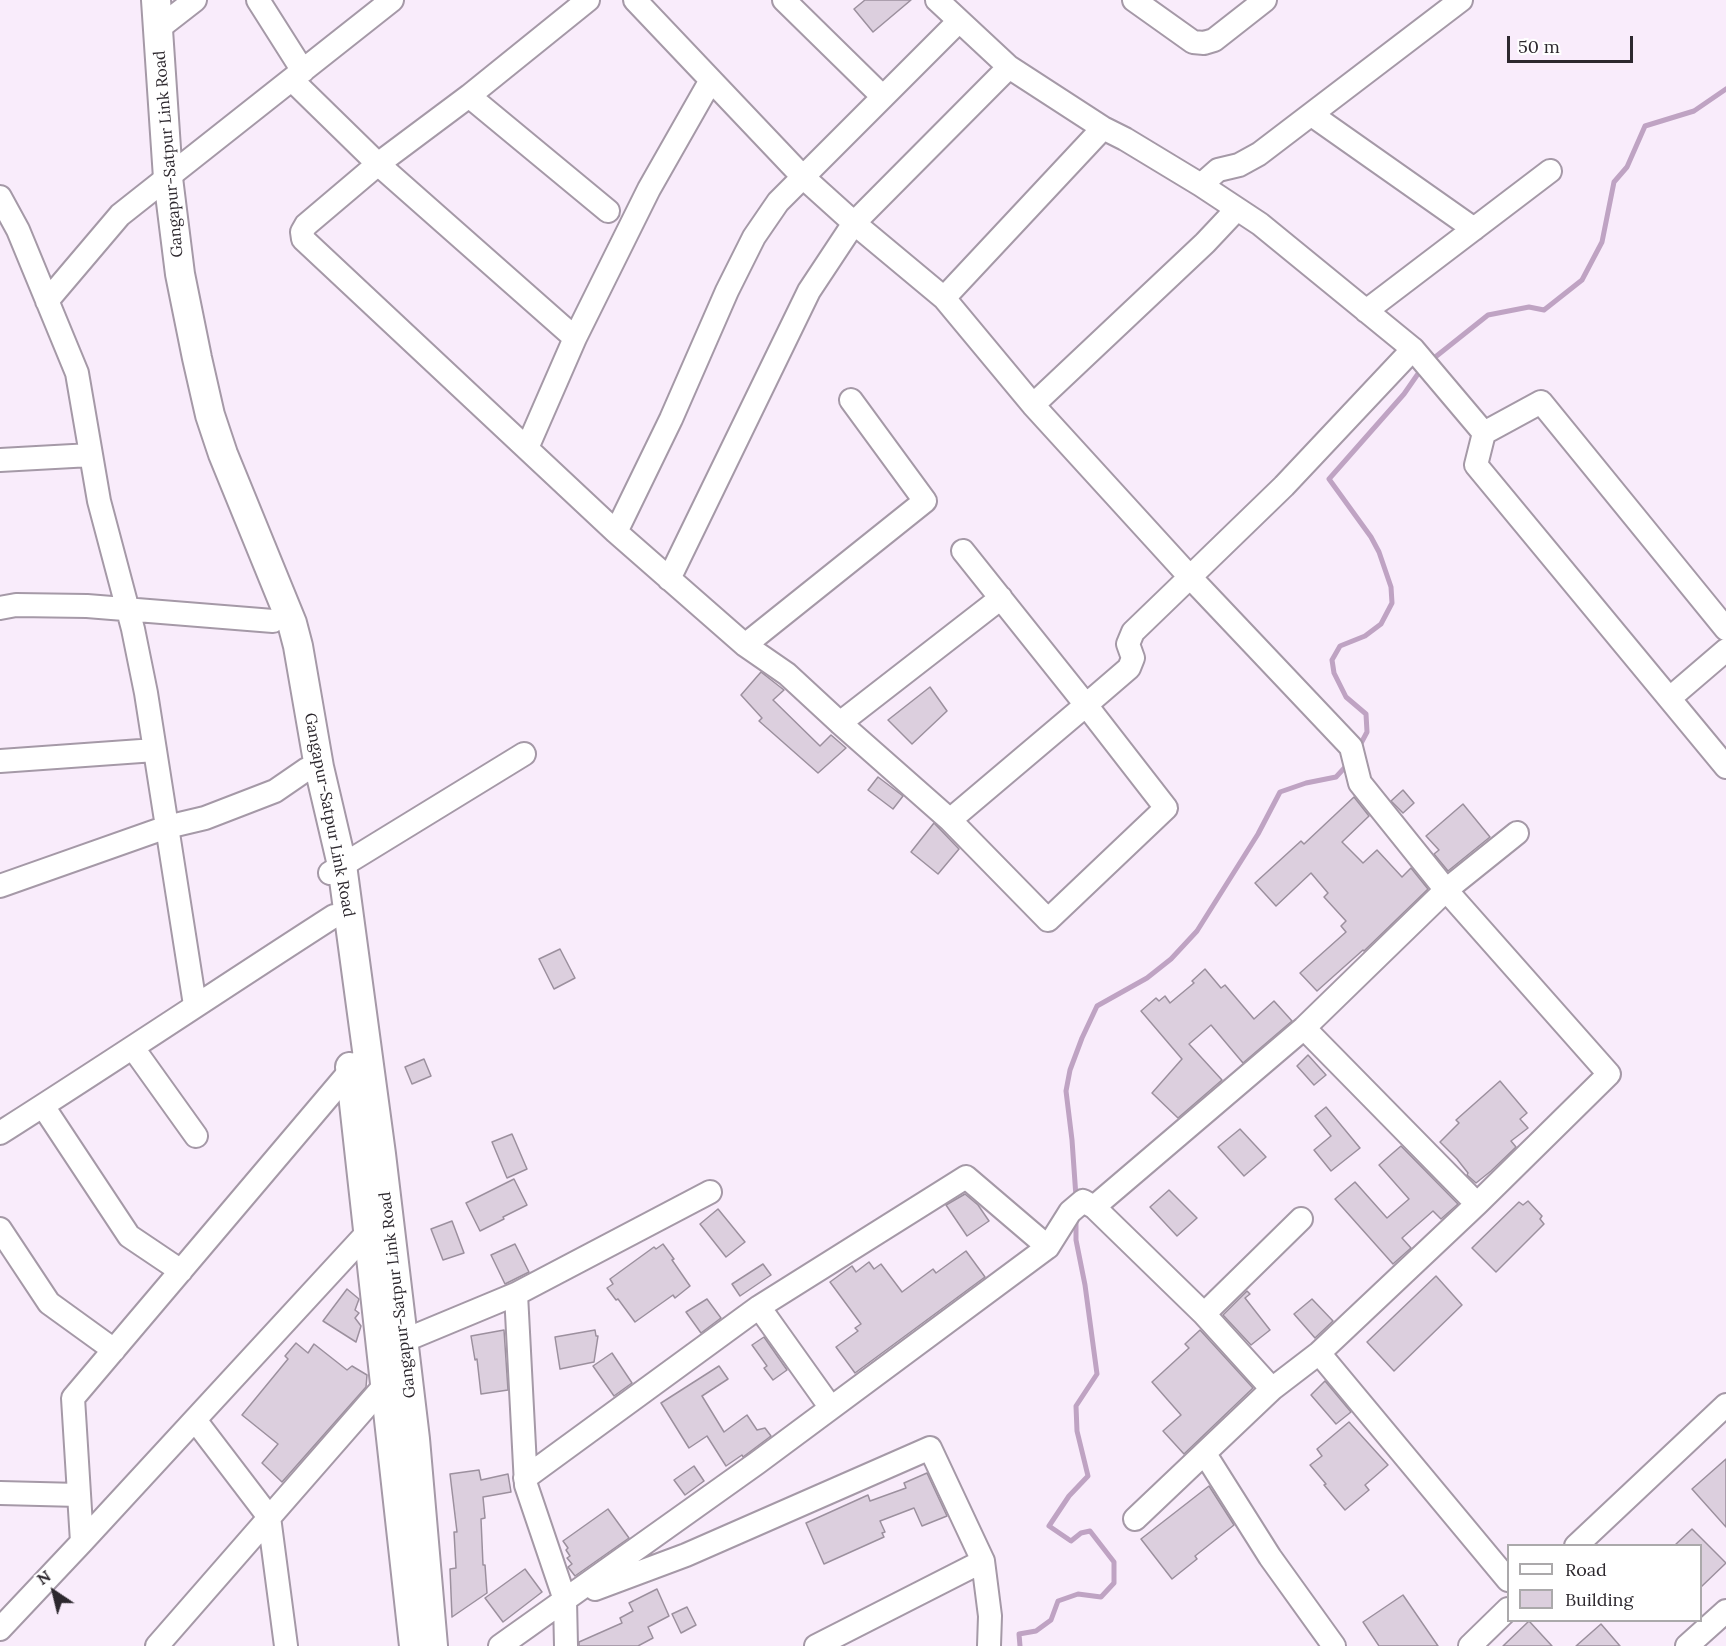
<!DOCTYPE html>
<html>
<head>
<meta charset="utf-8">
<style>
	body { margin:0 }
	#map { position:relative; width:1726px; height:1646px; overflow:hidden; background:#f9ecfb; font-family:Lora,serif }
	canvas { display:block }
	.legend { position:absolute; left:1507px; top:1544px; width:195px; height:78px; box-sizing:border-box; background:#fff; border:2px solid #aba9ab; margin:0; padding:8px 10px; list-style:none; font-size:18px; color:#2d282e }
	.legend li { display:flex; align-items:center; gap:12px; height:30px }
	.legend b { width:30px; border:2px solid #aba9ab }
	.north { position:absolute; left:24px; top:1562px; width:60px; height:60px; -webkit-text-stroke:4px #fff; paint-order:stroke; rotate:325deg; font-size:16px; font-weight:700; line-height:24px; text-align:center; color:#2d282e }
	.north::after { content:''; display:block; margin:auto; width:21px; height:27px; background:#2d282e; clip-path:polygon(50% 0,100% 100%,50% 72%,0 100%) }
	.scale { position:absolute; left:1507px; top:36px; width:126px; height:27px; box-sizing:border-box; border:3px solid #2d282e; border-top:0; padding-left:8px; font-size:18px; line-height:21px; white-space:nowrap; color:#2d282e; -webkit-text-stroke:4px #fff; paint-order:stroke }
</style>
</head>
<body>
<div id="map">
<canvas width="1726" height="1646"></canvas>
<ul class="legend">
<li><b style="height:8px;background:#fff"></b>Road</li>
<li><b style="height:16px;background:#dccfde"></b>Building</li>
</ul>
<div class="north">N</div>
<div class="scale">50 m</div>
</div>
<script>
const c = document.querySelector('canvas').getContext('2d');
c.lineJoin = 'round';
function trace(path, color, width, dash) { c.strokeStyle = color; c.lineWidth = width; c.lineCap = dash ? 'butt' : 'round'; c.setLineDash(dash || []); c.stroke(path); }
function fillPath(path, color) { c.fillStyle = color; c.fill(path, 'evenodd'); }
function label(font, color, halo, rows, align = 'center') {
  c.font = font + ' Lora,serif'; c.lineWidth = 5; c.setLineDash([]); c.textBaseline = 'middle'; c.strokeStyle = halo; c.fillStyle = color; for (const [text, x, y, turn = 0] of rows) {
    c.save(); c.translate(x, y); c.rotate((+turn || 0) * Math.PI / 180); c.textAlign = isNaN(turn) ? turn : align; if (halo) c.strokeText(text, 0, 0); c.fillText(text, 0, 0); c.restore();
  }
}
const stream = new Path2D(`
	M1429 362 1488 315 1529 307 1544 310 1582 280 1602 242 1614 182 1627 167 1645 126 1694 111 1726 89
	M1358 749 1367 732 1366 714 1346 697 1334 673 1332 660 1340 646 1365 636 1381 624 1392 603 1391 587 1379 552 1371 537 1329 479 1404 394 1422 368
	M1076 1197 1072 1140 1066 1091 1070 1070 1082 1038 1097 1006 1147 978 1171 959 1197 931 1258 834 1280 792 1306 783 1336 777 1348 764
	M1020 1646 1019 1634 1036 1631 1051 1620 1058 1601 1078 1594 1101 1597 1114 1583V1562L1090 1531 1081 1533 1071 1541 1049 1526 1069 1496 1088 1476 1077 1431 1076 1406 1097 1374 1085 1285 1076 1240V1218`);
const building = new Path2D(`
	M865 0H911L873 32 854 9Z
	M761 672 784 690 773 700 820 746 831 735 846 748 818 773 759 721 762 718 741 695Z
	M930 687 947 711 912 744 888 720Z
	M878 777 903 796 893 809 868 790Z
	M1403 790 1414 803 1403 813 1391 801Z
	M1354 797 1369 816 1342 842 1363 863 1377 850 1402 877 1411 868 1428 889 1364 951 1363 950 1317 991 1300 973 1346 932 1341 926 1346 921 1324 897 1328 893 1311 873 1276 906 1255 883 1301 841 1304 844Z
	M1463 804 1490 837 1448 871 1434 854 1439 850 1426 836Z
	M934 823 959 849 938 874 911 852Z
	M560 949 575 978 554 989 539 959Z
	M1205 969 1221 988 1225 985 1254 1019 1274 1001 1292 1021 1243 1063 1211 1025 1189 1044 1222 1080 1178 1118 1152 1093 1182 1059 1141 1011 1156 998 1159 1001 1165 996 1170 1003 1194 983 1192 981Z
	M1308 1055 1326 1075 1314 1085 1297 1066Z
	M424 1059 431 1076 412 1084 405 1067Z
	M1500 1081 1527 1113 1520 1119 1528 1128 1511 1141 1516 1147 1491 1171 1476 1183 1467 1175 1468 1173 1457 1159 1440 1142 1459 1123 1456 1120Z
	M1326 1107 1360 1148 1331 1171 1314 1150 1331 1136 1315 1116Z
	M1240 1129 1266 1157 1244 1176 1218 1147Z
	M512 1134 527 1169 507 1178 492 1142Z
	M1401 1146 1458 1204 1441 1219 1433 1211 1402 1238 1411 1248 1393 1264 1335 1199 1355 1182 1387 1218 1409 1199 1379 1165Z
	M514 1179 527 1205 503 1217 504 1219 480 1231 466 1203Z
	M1169 1190 1197 1218 1177 1236 1150 1207Z
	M965 1194 978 1205 989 1221 967 1236 946 1205Z
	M1528 1201 1542 1216 1540 1219 1544 1224 1496 1272 1472 1248 1519 1202 1523 1205Z
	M718 1209 745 1242 726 1257 700 1224Z
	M452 1221 464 1253 443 1260 431 1229Z
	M515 1244 529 1272 505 1284 491 1255Z
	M663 1244 674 1259 672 1260 690 1286 675 1298 673 1295 635 1322 618 1299 616 1300 607 1288 613 1284 610 1279 654 1247 656 1249Z
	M966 1251 985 1277 855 1373 836 1347 858 1331 855 1328 861 1324 830 1282 852 1266 856 1272 869 1262 874 1269 881 1264 902 1292 933 1269 936 1273Z
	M763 1264 771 1275 740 1296 732 1284Z
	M1436 1276 1462 1305 1394 1371 1367 1342Z
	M347 1289 359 1299 355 1310 359 1313 355 1318 361 1326 356 1342 323 1321Z
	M1247 1291 1250 1294 1245 1298 1270 1330 1251 1345 1223 1315Z
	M707 1299 721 1318 701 1333 686 1312Z
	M1312 1299 1333 1321 1315 1338 1294 1314Z
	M504 1330 508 1390 481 1394 477 1359 475 1360 471 1336Z
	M595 1330 596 1336H598L594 1362 560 1369 555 1337Z
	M1200 1330 1253 1388 1184 1454 1163 1431 1181 1415 1152 1382 1189 1348 1185 1344Z
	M764 1337 787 1370 773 1380 764 1368 767 1366 752 1345Z
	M296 1343 308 1353 314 1344 347 1370 352 1366 367 1375 366 1387 282 1482 262 1463 278 1444 242 1415 288 1359 285 1356Z
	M612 1353 632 1383 614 1396 593 1366Z
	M719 1366 728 1379 702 1396 724 1432 747 1415 757 1430 765 1428 771 1436 743 1457 742 1455 726 1466 707 1436 689 1448 661 1403Z
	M1325 1381 1351 1412 1336 1424 1311 1395Z
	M1349 1422 1388 1465 1365 1485 1369 1490 1345 1510 1324 1485 1326 1484 1310 1465 1322 1456 1317 1449Z
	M1726 1459V1527L1692 1489Z
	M694 1466 704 1481 685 1495 674 1480Z
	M479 1470 481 1480 508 1474 511 1492 483 1497 485 1518 481 1519 483 1565H485L487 1593 452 1617 450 1569 456 1568 454 1532H457L450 1474Z
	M927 1473 947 1516 922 1526 914 1508 880 1521 885 1532 882 1533 884 1537 824 1564 806 1523 868 1495 870 1501 906 1488 904 1483Z
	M1209 1486 1234 1525 1195 1556 1197 1559 1172 1579 1141 1539Z
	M608 1509 629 1538 575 1576 568 1567 572 1564 567 1558 570 1556 566 1550 568 1548 563 1541Z
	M1692 1529 1726 1563 1701 1587V1545H1675Z
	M525 1569 542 1592 503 1622 485 1598Z
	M657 1589 669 1616 648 1627 653 1638 638 1646H579V1642L622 1623 620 1618 633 1611 629 1603Z
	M1403 1595 1438 1646H1379L1363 1622Z
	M687 1607 696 1625 681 1633 672 1614Z
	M1529 1621 1552 1646H1503Z
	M1601 1624 1620 1646H1576Z`);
const minor = new Path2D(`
	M258 0 303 71
	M588 0 469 96 378 164 306 225 302 232 303 239 616 532 745 645 787 674 840 723 950 820 1048 920 1166 808 1086 705 950 820
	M635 0 803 177 854 223 944 298
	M784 0 883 97
	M937 0 1009 67 1103 128 1125 139 1201 185 1260 224 1413 349 1284 486 1190 577 1351 747 1360 783 1446 890 1609 1074 1477 1204 1319 1353 1272 1389 1135 1519
	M1134 0 1193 42 1204 43 1214 40 1265 0
	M159 28 195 0
	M292 80 378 164 575 338
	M469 96 608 211
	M1312 115 1474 229
	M1201 185 1218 170 1239 165 1259 154 1461 0
	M0 197 18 230 77 373 99 501 133 629 146 693 195 1005
	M47 301 120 215 392 0
	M1366 311 1550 171
	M1413 349 1484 433 1541 402 1726 629
	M1033 405 1205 243 1237 209
	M1484 433 1476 465 1726 767
	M527 448 575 338 649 189 711 80
	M0 460 91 455
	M616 532 671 419 727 291 754 237 778 202 959 21
	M963 551 1086 705 1129 668 1133 658 1128 644 1133 632 1190 577 1033 405 944 298 1103 128
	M669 579 809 291 854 223 1009 67
	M0 608 16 605 87 606 273 621
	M745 645 925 501 851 400
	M1670 698 1726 650
	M840 723 1001 598
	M0 761 155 750
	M330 873 524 754
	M0 886 167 827 205 818 275 791 307 769 319 767
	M1304 1028 1477 1204
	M133 1048 196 1136
	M43 1106 129 1236 181 1271
	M0 1133C112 1062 222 988 334 916
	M1094 1207 1204 1314 1272 1389
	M0 1229 49 1303 114 1350
	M516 1294 526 1485 565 1600 566 1646
	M759 1307 831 1408
	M1204 1314 1301 1219
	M390 1344 403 1341 516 1294 710 1192
	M1319 1353 1508 1580
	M195 1420 269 1517 286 1646
	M1205 1454 1270 1557 1334 1646
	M525 1478 759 1307 966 1177 1048 1247
	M0 1493 79 1495
	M82 1542 73 1398 351 1070
	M1576 1546 1726 1405
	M983 1561 990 1616 989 1646
	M595 1589 686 1555 930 1448 983 1561 816 1646
	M0 1629 82 1542 368 1232 380 1229
	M157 1646 385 1385
	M500 1646 757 1463 1048 1247 1070 1212 1083 1201 1094 1207 1304 1028 1446 890 1517 833
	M1470 1646 1508 1609
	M1687 1646 1726 1611`);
const major = new Path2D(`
	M156 0 168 178 180 274 197 358 210 415 223 454 292 623 298 646 319 767 342 865 381 1154 415 1439 433 1646
	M350 1067 414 1646`);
const streetNames = [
	["Gangapur-Satpur Link Road",169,154,-95],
	["Gangapur-Satpur Link Road",329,815,79],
	["Gangapur-Satpur Link Road",398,1295,-97]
];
trace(stream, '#bfa3c3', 5);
fillPath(building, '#dccfde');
trace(building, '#9c909e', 1.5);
trace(minor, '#a599a7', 26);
trace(major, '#a599a7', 32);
trace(minor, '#fff', 22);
trace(major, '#fff', 28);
label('16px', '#2d282e', '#fff', streetNames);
</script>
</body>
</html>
